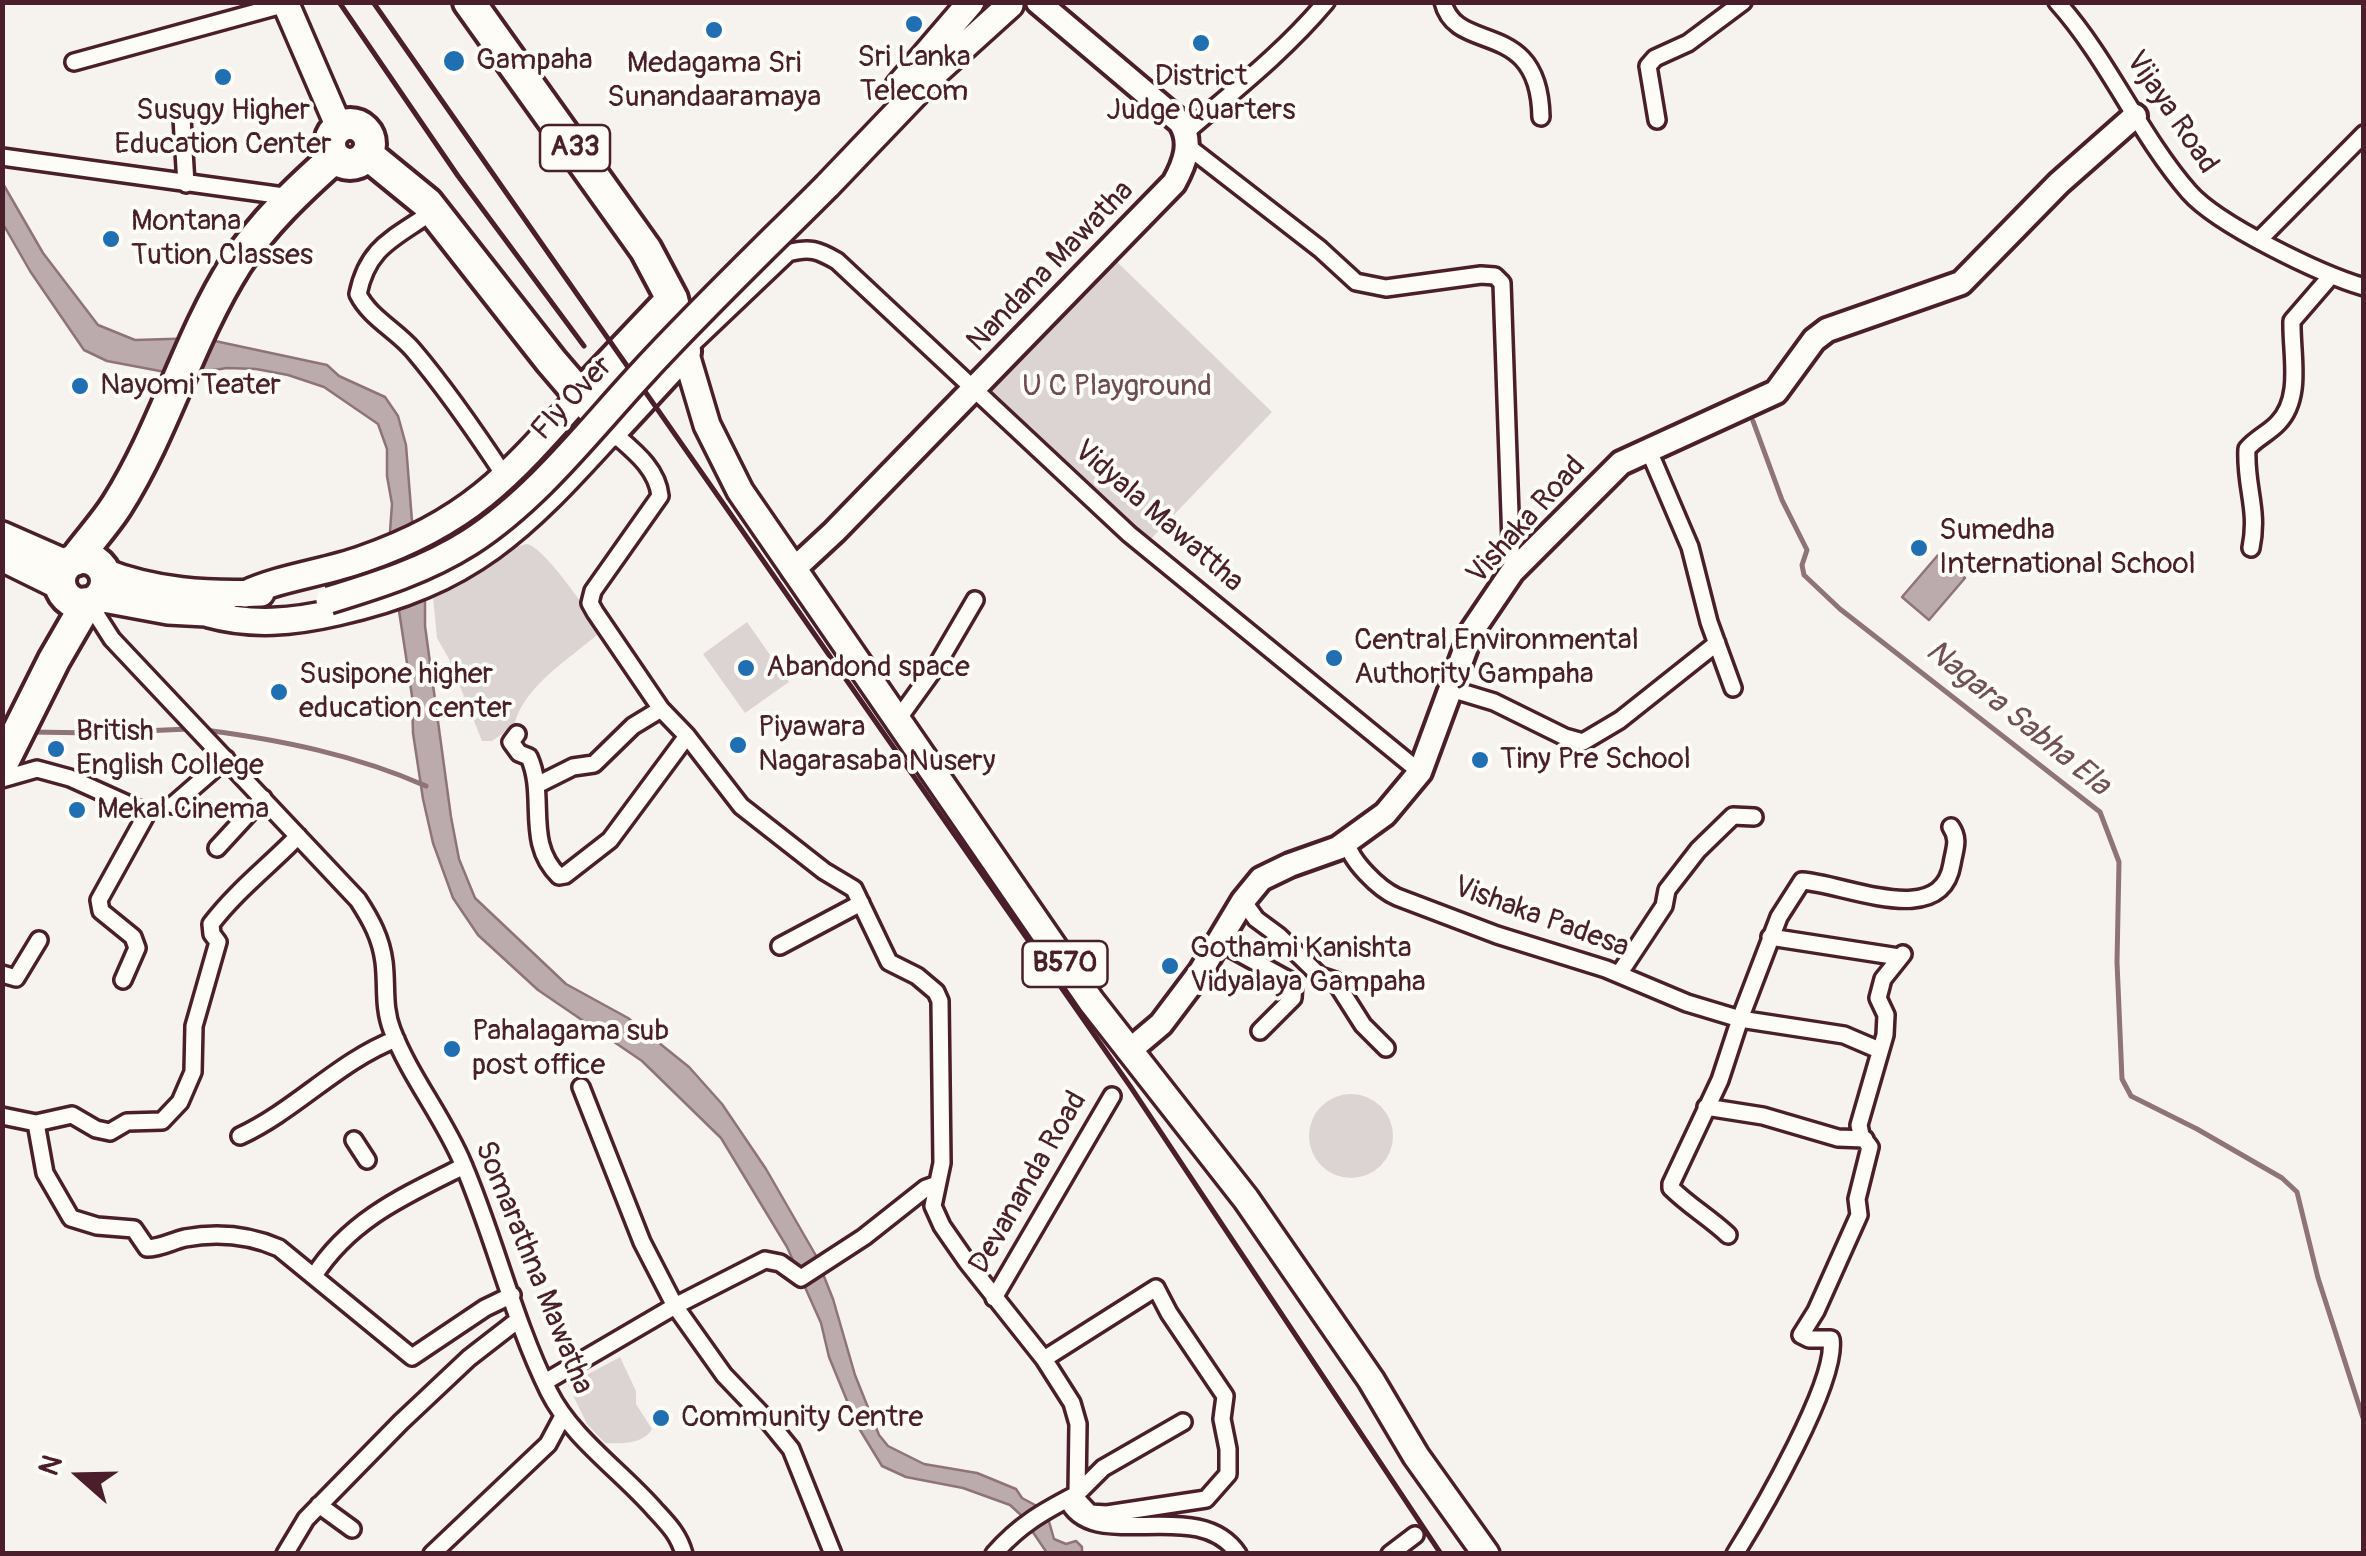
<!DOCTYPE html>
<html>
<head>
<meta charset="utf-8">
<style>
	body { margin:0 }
	#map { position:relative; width:2366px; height:1556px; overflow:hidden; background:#f6f3ef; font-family:Pangolin,sans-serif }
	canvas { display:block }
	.frame { position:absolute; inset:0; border:5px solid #4a1f2b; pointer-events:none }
	.north { position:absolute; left:30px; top:1426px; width:100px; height:100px; -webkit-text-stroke:8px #fdfcf7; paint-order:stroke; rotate:290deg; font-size:28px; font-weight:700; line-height:40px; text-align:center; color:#4a1f2b }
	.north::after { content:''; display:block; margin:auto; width:35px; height:45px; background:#4a1f2b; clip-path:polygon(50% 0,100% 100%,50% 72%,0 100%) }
</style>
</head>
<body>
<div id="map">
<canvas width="2366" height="1556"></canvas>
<div class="frame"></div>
<div class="north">N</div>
</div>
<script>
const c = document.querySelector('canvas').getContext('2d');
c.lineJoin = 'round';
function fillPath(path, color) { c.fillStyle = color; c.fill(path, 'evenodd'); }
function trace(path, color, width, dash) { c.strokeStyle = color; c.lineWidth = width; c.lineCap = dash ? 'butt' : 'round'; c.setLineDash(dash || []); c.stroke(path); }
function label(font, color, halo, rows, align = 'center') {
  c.font = font + ' Pangolin,sans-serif'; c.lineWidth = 8; c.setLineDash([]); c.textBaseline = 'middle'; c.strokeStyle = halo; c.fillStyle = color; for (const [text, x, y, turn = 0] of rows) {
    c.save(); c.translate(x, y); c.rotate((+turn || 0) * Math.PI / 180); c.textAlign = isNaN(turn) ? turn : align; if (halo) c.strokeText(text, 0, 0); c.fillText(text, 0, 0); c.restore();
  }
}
const green = new Path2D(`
	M1114 259 1272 412 1150 540 987 390Z
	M527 544C545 548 585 608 597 625L599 633C570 659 523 686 514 726L492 741H482L449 659 437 638 433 597 461 585 511 548Z
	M747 622 789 682 745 713 703 654Z
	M1309 1136a42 42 0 1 1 84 0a42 42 0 1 1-84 0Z
	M620 1357 636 1391V1404L652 1429C644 1444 621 1444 605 1443L587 1424 568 1385Z`);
const water = new Path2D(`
	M2 182 43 253 98 325 135 340 201 338 327 365 339 376 385 397 398 416 406 445 412 521 425 598V626L451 817 459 859 475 898 566 984 628 1018 689 1067 722 1104 766 1169 815 1254 833 1299 855 1375 879 1435 888 1446 924 1464 977 1473 1016 1489 1022 1498 1035 1505 1048 1518 1054 1539 1066 1544 1076 1541 1082 1547V1553H1047L1022 1516 1010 1505 963 1488 906 1477 882 1466 857 1425 829 1357 821 1323 787 1247 721 1138 642 1061 538 990 478 935 453 898 433 843 423 799 413 733 412 696 389 545 392 504 387 476V449L378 424 324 387 288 375 256 369 227 368 181 375 107 361 84 350 30 271 3 224Z
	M1938 555 1965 578 1929 620 1902 597Z`);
const stream = new Path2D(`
	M1753 421 1782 500 1807 550 1802 565 1804 575 1840 609 2100 812 2119 862 2117 962 2122 1079 2131 1096 2197 1129 2282 1178 2297 1192 2318 1278 2364 1421
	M205 730C281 740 356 755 426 786
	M31 732 95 733 189 729`);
const street = new Path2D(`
	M1443 2C1456 56 1539 16 1541 117
	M2057 2C2109 60 2138 133 2189 192 2218 225 2320 274 2364 287
	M74 62 286 4
	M182 118 186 184
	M1657 120 1648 66 1655 58 1688 43 1743 2
	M1186 132C1235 90 1284 52 1326 2
	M1186 145 1320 249 1356 282 1386 288 1481 275 1495 276 1502 283 1512 572
	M2 157 291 197
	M433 211C396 238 368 245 358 294 370 318 396 330 413 350 447 390 477 434 506 478
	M2260 239 2364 134
	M685 351 788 253C810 247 818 250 837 261L1129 534 1420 772
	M611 431C631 449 657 467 660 496L593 591 590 603 595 612 661 709 687 736 741 806 824 871 854 889 889 962 917 976 936 992 940 1001 942 1163 933 1206 942 1226 967 1262 1044 1359 1072 1403 1078 1424 1077 1494C1044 1511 1019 1525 994 1554
	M1649 451 1690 547 1709 622 1733 688
	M2251 548C2259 509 2245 487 2247 449 2256 438 2269 433 2278 423 2303 397 2291 354 2292 321L2330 277
	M89 603 112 639 358 900C371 920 381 938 384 962 387 986 383 1007 392 1030 410 1077 444 1118 463 1164 495 1239 513 1319 549 1392 572 1438 621 1471 655 1510 668 1524 679 1535 684 1554
	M1451 689 1494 702 1565 737 1583 742 1620 720 1717 643
	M896 722 937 665 975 600
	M517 734 511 742 519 753 529 757C547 797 524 842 559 876L565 875 610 840 687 736
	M2 779 37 769 70 778 141 810 145 817 99 900 101 911 133 937 137 948 123 980
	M537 785 573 767 594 764 633 726 661 709
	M173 805 226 759
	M1347 841C1349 860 1379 889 1397 897L1497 935 1606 969 1687 1003 1740 1019 1720 1080 1671 1184V1188C1689 1206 1710 1218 1728 1235
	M217 848 263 798
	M1243 901 1256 919 1279 936 1320 976 1335 981 1363 1025 1386 1048
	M1770 937 1899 957
	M1219 942 1294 983 1293 998 1260 1031
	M780 946 861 903
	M2 974 16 978 39 940
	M1619 974 1664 906 1667 890 1698 850 1733 816 1754 817
	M1879 1050 1844 1035 1740 1019 1779 917 1802 881C1846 884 1941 930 1952 864 1954 850 1960 840 1951 827
	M581 1087 642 1242 675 1306 724 1375 769 1422 791 1449 833 1554
	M1706 1107 1763 1116 1838 1138 1865 1139
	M2 1116 36 1123 45 1173 71 1218 97 1226 134 1229 147 1248C161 1248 172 1241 185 1238 218 1232 249 1235 279 1248L412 1357 485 1308 512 1295
	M36 1123 72 1115 96 1129 110 1132 127 1122 162 1121 180 1102 193 1072 194 1026 218 942 212 934 211 924C237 890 269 866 298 836
	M240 1136C296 1110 339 1061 396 1039
	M354 1140 367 1160
	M314 1276C350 1219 406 1195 464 1166
	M994 1298 1112 1096
	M1044 1359 1156 1288 1169 1313 1225 1396 1222 1419 1228 1449V1474L1206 1499 1107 1514 1090 1513 1074 1496
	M545 1382 675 1306 765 1260 780 1263 801 1278 864 1237 926 1188 937 1184
	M1077 1494 1103 1468 1183 1422
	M1067 1499C1092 1556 1199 1494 1238 1554
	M319 1505 352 1529
	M285 1554 306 1519 401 1422 469 1358 518 1320
	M432 1554 548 1444 563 1416
	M1390 1554 1415 1535
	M1735 1554C1760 1514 1838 1381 1831 1339H1809L1801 1335 1816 1311 1859 1215 1857 1199 1870 1147 1861 1135 1859 1125 1885 1035 1886 1015 1878 998 1883 979 1903 954`);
const secondary = new Path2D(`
	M793 570 834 532 1174 183C1185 163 1193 142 1180 122L1038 2
	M1129 1051 1161 1024 1201 971 1243 901 1261 879 1290 865 1338 848 1385 814 1420 772 1472 631 1512 572 1621 463 1776 392 1814 340 1827 330 1961 283 2059 183 2135 116`);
const primary = new Path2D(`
	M285 2 339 127
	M899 86 971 2
	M827 186 937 71 1010 5
	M685 351 707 425 740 491 1091 1001 1246 1199 1371 1380 1416 1456 1486 1554
	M2 535 68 564
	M2 558 61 587
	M104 572C155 592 207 595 261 593
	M245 594C282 577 324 573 363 559 468 523 509 476 580 396
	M98 598 168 611 225 614
	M209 614C252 626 294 622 337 612 471 582 522 529 611 431`);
const highway = new Path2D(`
	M330 144a20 20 0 1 1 40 0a20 20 0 1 1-40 0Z
	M367 154 427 203 551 361 611 431 685 351 672 299 646 250 469 2
	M580 396 672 299
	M60 581a23 23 0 1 1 46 0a23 23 0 1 1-46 0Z
	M75 560C88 542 105 524 117 505 165 429 188 340 236 264 263 223 298 190 335 157
	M2 764 54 660 87 603`);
const rail = new Path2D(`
	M339 2 458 176 584 346
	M373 2 1130 1086 1441 1554`);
const primaryBridge = new Path2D(`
	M329 600C378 585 426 570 470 542 538 498 590 429 644 371 703 307 766 247 827 186`);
const markers = [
	[914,24,10,"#1f6fb2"],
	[714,30,10,"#1f6fb2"],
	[1201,43,10,"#1f6fb2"],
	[454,61,12,"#1f6fb2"],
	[223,77,10,"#1f6fb2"],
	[111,239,10,"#1f6fb2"],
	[80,386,10,"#1f6fb2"],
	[1919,548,10,"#1f6fb2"],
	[1334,658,10,"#1f6fb2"],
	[746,668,10,"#1f6fb2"],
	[279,692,10,"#1f6fb2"],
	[738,745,10,"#1f6fb2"],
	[56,749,10,"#1f6fb2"],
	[1480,760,10,"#1f6fb2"],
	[77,810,10,"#1f6fb2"],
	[1170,966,10,"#1f6fb2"],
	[452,1049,10,"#1f6fb2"],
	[661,1418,10,"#1f6fb2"]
];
const shields = [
	[575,148,70],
	[1065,964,85]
];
const shieldNames = [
	["A33",575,148],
	["B570",1065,964]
];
const poiNames = [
	["Sri Lanka",914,58,"center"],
	["Telecom",914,92,"center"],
	["Gampaha",476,61],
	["Medagama Sri",714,64,"center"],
	["Sunandaaramaya",714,98,"center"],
	["District",1201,77,"center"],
	["Judge Quarters",1201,111,"center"],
	["Susugy Higher",223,111,"center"],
	["Education Center",223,145,"center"],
	["Montana",131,222],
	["Tution Classes",131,256],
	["Nayomi Teater",100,386],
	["Sumedha",1939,531],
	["International School",1939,565],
	["Central Environmental",1354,641],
	["Authority Gampaha",1354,675],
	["Abandond space",766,668],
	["Susipone higher",299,675],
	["education center",299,709],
	["Piyawara",758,728],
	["Nagarasaba Nusery",758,762],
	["British",76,732],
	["English College",76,766],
	["Tiny Pre School",1500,760],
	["Mekal Cinema",97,810],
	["Gothami Kanishta",1190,949],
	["Vidyalaya Gampaha",1190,983],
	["Pahalagama sub",472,1032],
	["post office",472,1066],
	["Community Centre",681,1418]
];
const streetNames = [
	["Vijaya Road",2171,113,56],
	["Nandana Mawatha",1051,267,-46],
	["Fly Over",573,399,-47],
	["Vidyala Mawattha",1158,517,41],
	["Vishaka Road",1527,521,-48],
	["Vishaka Padesa",1541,918,20],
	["Devananda Road",1029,1183,-60],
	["Somarathna Mawatha",533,1268,68]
];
const parkNames = [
	["U C Playground",1117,387]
];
const waterNames = [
	["Nagara Sabha Ela",2017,719,39]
];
fillPath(green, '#dcd4d2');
fillPath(water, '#bbabac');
trace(water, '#8e7378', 2.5);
trace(stream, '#8e7378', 5);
trace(street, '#4a1f2b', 22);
trace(secondary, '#4a1f2b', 30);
trace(primary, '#4a1f2b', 32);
trace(highway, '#4a1f2b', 38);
trace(street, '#fdfcf7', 15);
trace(secondary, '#fdfcf7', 22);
trace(primary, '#fdfcf7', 25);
trace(highway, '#fdfcf7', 30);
trace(rail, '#4a1f2b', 5);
trace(primaryBridge, '#4a1f2b', 32, []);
trace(primaryBridge, '#fdfcf7', 25);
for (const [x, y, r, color] of markers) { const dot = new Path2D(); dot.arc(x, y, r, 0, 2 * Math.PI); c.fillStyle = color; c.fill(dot); trace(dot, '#fdfcf7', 4); }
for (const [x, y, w] of shields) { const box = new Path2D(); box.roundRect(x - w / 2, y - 23, w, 46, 8); c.fillStyle = '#fdfcf7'; c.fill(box); trace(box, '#4a1f2b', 2.5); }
label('bold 28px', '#4a1f2b', null, shieldNames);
label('30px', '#4a1f2b', '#fdfcf7', poiNames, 'left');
label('30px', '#4a1f2b', '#fdfcf7', streetNames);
label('30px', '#6e4c55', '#fdfcf7', parkNames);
label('italic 32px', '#725058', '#fdfcf7', waterNames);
</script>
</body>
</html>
